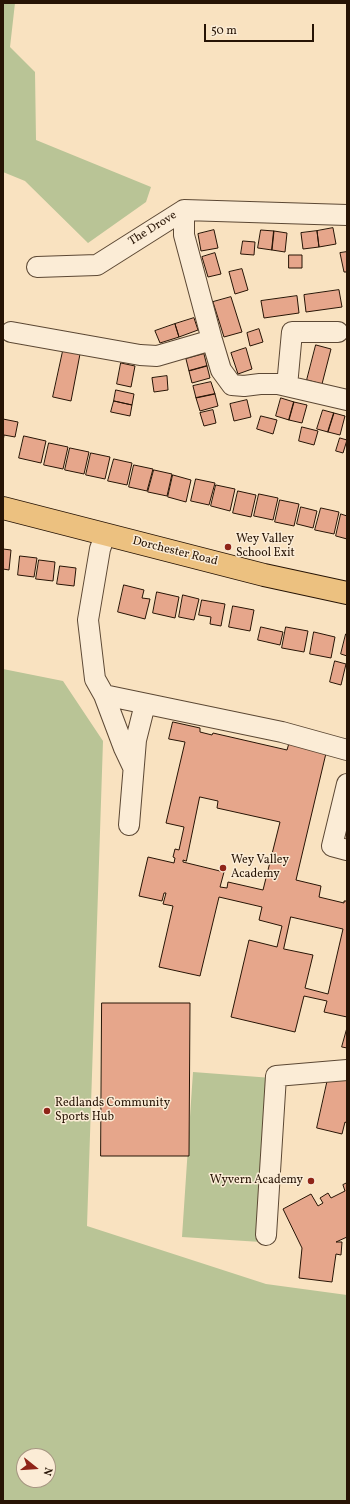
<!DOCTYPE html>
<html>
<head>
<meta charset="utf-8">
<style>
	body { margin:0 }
	#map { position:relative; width:350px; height:1504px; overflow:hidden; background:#f9e2c0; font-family:Vollkorn,serif }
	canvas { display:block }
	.frame { position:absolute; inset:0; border:4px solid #271405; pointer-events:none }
	.north { position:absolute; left:16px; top:1448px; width:40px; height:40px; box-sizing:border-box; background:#fbecd6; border:1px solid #a69682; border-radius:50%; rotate:107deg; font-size:11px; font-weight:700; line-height:16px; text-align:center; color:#271405 }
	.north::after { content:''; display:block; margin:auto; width:14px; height:18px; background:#8f2418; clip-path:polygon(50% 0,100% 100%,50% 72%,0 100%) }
	.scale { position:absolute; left:204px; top:24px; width:110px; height:18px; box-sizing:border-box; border:2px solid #271405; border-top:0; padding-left:5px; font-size:12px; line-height:14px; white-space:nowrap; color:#271405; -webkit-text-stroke:3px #fbecd6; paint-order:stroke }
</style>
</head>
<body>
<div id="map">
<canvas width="350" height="1504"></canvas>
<div class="frame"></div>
<div class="north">N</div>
<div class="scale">50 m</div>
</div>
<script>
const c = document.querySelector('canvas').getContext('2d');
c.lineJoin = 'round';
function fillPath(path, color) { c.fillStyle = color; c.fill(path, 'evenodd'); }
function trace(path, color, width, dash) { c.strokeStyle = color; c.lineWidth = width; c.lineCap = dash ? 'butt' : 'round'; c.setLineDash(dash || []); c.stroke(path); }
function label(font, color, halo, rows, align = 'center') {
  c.font = font + ' Vollkorn,serif'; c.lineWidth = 3; c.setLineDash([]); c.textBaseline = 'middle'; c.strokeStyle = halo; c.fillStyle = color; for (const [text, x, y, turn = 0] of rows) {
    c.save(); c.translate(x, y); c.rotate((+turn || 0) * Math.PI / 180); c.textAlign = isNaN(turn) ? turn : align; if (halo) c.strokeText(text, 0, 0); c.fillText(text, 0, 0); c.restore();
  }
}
const green = new Path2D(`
	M3 3H15L10 47 35 72 36 140 151 187 146 202 88 243 25 181 3 172Z
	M3 669 63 681 103 741 87 1226 266 1284 347 1295V1501H3ZM24 1456H48V1480H24Z
	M193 1072 272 1078 261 1242 182 1237Z`);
const building = new Path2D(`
	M333 228 336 244 319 247 317 231Z
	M214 230 218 248 201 251 198 234Z
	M261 230 274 231 272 250 258 248Z
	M274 231 287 233 285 252 272 250Z
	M317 231 319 247 303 249 301 233Z
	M243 241 255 242 254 255 241 254Z
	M347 252V272H344L340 253Z
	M215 253 221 274 208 277 202 257Z
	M289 255H302V268H289Z
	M242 269 248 290 235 294 229 272Z
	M339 290 342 307 306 312 304 295Z
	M297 296 299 313 264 318 261 301Z
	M231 297 242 332 224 337 213 302Z
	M194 318 198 330 179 337 175 324Z
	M175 324 179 337 160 343 155 331Z
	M259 329 263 342 250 346 247 333Z
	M316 345 331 349 322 384 307 380Z
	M246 348 252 369 238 374 231 353Z
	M63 351 80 354 71 401 53 397Z
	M204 354 207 366 189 371 186 359Z
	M121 363 135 366 131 387 117 384Z
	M207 366 210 378 192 383 189 371Z
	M167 376 168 390 154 392 152 378Z
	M211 382 215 394 196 398 193 386Z
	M116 390 134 394 132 405 114 401Z
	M215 394 218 406 200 411 196 398Z
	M281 398 294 402 289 420 276 416Z
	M247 400 251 417 234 421 230 404Z
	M114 401 132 405 130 416 111 412Z
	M294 402 307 405 302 423 289 420Z
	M213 410 216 423 204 426 200 413Z
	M323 410 334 413 328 432 317 429Z
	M334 413 345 416 340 435 328 432Z
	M261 416 277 420 273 434 257 429Z
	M3 419 18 422 15 437 4 435 3 442Z
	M302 427 318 431 314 445 299 441Z
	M24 436 46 441 41 463 19 458Z
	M340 438 347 440 343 453 336 451Z
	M49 443 68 447 63 469 44 465Z
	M70 448 89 452 84 474 65 470Z
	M91 453 110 457 105 479 86 475Z
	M114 459 132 463 127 485 108 481Z
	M134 465 153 469 147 491 129 487Z
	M154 470 172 474 167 496 148 492Z
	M173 475 191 480 186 502 168 497Z
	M196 479 215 483 209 505 191 501Z
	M216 485 235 489 230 511 211 506Z
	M238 491 256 495 251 517 233 513Z
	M259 494 278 498 273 520 254 516Z
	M280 500 299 504 294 526 275 522Z
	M301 507 317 511 313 528 297 524Z
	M321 508 339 512 334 534 315 530Z
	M341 514 347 516V539L336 536Z
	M3 549 11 550 9 570 3 569Z
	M20 556 37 558 34 577 18 575Z
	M39 560 55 562 53 581 36 579Z
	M60 566 76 568 74 586 57 584Z
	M124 585 144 590 142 598 150 599 145 619 118 612Z
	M157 592 179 597 175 618 153 613Z
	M183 595 199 599 194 620 179 617Z
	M202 600 225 604 221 626 210 624 211 617 199 615Z
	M233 606 254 610 250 631 229 627Z
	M261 627 283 632 280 645 258 640Z
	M286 627 308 631 304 652 282 648Z
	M314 632 335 637 331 658 310 654Z
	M346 634H347V656L341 654Z
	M335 661 346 664 341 685 330 682Z
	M173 722 200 728V732L212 735 213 733 287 750 289 743 327 749 296 880 321 886 319 897 344 903V901H347V1017L324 1012 327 1001 304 996 295 1032 231 1017 249 940 277 947 282 926 259 920 262 907 219 897 200 976 159 967 173 906 163 904 166 893H164L162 901 139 896 148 857 174 863 175 858 173 857 175 849 179 850 184 827 166 823 185 742 169 739ZM200 797 218 801 217 808 280 822 263 890 228 882 227 888 220 887 224 872 183 862V860L186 861ZM291 917 343 929 328 994 305 988 313 955 284 949Z
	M102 1003H190L189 1156H101Z
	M347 1028V1048L342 1047Z
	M329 1074 347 1078V1123L345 1122 342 1134 317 1128Z
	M347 1183V1237L336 1242H342L341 1255 336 1254 332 1282 299 1278 302 1248 283 1209 311 1194 318 1206 323 1203 320 1198 328 1193 331 1198 345 1191 343 1185Z`);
const minor = new Path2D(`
	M184 210V235L212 340 221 370 232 385 244 386 260 384H278L347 400
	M37 267 97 265 184 210 347 215
	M11 332 140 355 157 356 212 340
	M287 386 292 332H338
	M105 535 100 549 88 620 95 679 104 695 282 732 347 750
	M104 695 124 748 133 767
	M347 784 332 846 347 850
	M129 825 136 740 145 704
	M266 1235 276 1076 347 1070`);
const major = new Path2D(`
	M3 508 264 575 347 593`);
const markers = [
	[228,547,4,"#8f2418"],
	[223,868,4,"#8f2418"],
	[47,1111,4,"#8f2418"],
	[311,1181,4,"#8f2418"]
];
const streetNames = [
	["The Drove",153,229,-32],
	["Dorchester Road",175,552,14]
];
const poiNames = [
	["Wey Valley",236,540],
	["School Exit",236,554],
	["Wey Valley",231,861],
	["Academy",231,875],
	["Redlands Community",55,1104],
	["Sports Hub",55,1118],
	["Wyvern Academy",303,1181,"right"]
];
fillPath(green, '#b9c496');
fillPath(building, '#e6a68b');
trace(building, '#271405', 1);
trace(minor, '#5c4834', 22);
trace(major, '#271405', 24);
trace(minor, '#fbecd6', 20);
trace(major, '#ecc180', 22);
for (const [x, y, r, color] of markers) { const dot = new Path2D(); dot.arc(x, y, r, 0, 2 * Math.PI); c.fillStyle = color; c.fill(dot); trace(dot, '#fbecd6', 1.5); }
label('12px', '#271405', '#fbecd6', streetNames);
label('12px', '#271405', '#fbecd6', poiNames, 'left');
</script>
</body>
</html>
